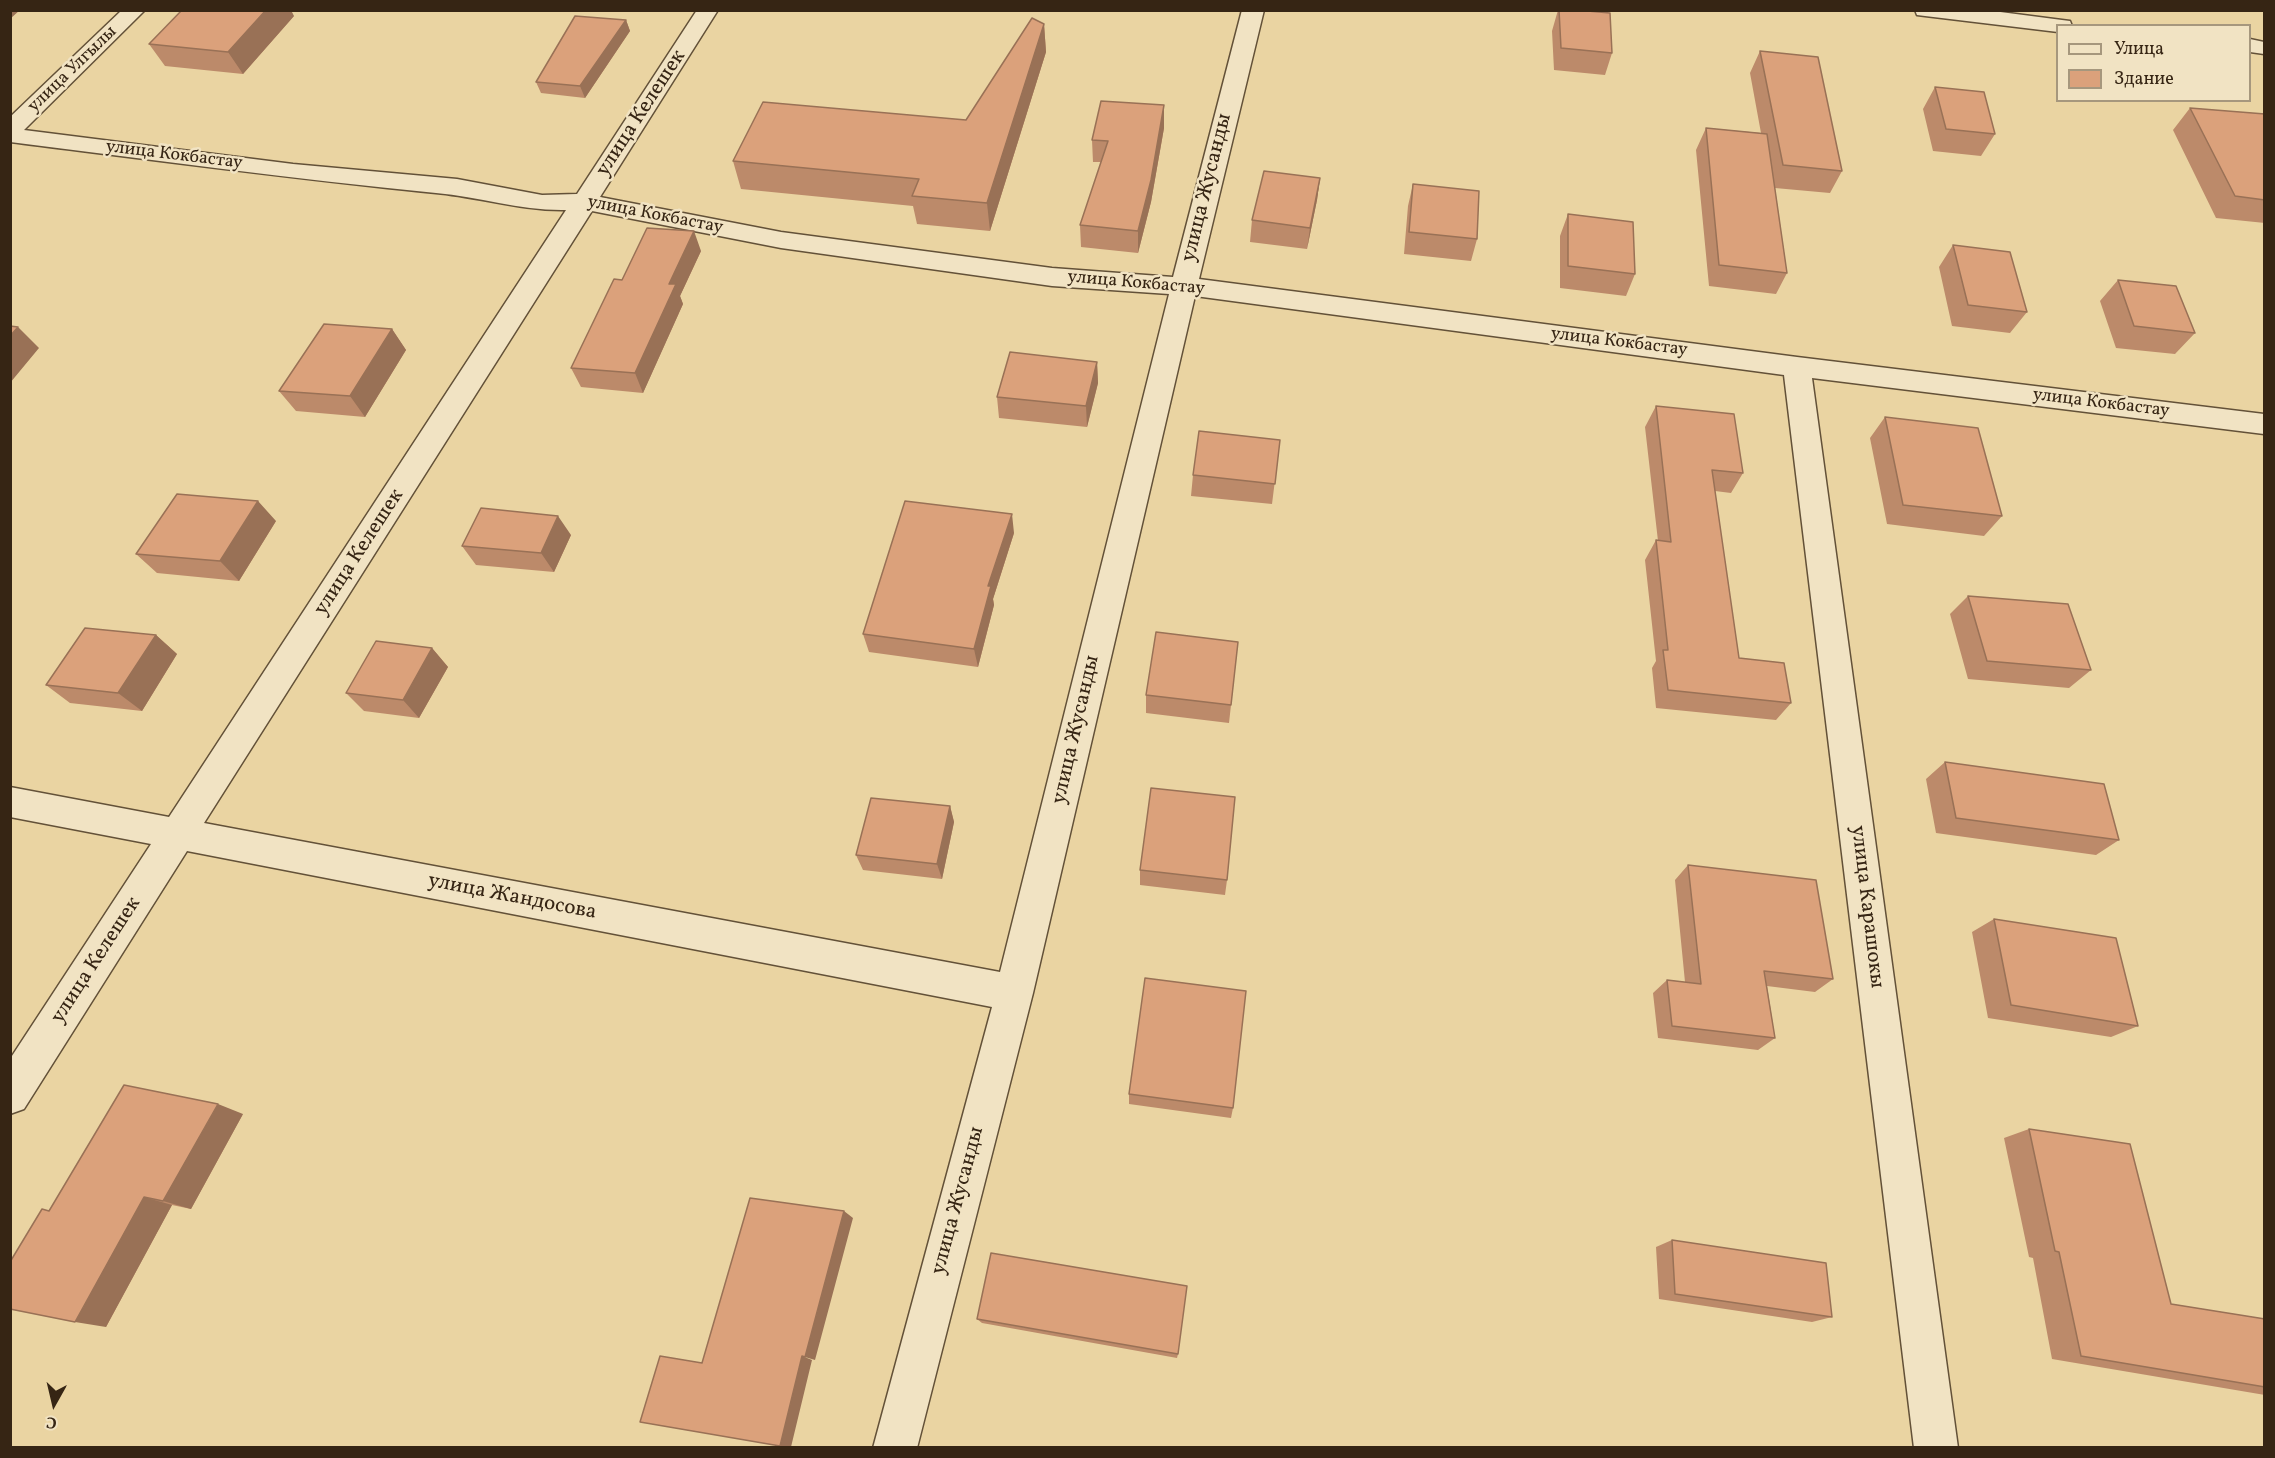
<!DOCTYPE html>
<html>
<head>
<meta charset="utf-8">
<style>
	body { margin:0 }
	#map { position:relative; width:2275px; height:1458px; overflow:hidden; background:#ead4a2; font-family:Vollkorn,serif }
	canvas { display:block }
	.frame { position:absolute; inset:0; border:12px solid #362514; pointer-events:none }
	.legend { position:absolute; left:2056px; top:24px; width:195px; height:78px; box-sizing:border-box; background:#f1e3c3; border:2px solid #a6977d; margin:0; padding:8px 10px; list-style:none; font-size:18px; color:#362514 }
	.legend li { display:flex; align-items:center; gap:12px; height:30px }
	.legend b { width:30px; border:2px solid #a6977d }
	.north { position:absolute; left:24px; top:1374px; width:60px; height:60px; -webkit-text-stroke:4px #f1e3c3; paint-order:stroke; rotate:188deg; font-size:16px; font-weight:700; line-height:24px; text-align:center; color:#362514 }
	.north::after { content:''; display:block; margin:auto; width:21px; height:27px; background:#362514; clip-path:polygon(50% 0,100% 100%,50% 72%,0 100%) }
</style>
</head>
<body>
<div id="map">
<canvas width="2275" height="1458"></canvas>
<div class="frame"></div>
<ul class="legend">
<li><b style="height:8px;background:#f1e3c3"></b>Улица</li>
<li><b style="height:16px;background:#dba17b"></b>Здание</li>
</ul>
<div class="north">С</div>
</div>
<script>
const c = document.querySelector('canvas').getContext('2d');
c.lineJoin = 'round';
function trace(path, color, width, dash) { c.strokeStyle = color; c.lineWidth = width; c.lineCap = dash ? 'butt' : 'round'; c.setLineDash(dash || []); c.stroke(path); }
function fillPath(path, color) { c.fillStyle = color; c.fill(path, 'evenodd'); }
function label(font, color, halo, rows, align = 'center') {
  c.font = font + ' Vollkorn,serif'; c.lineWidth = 5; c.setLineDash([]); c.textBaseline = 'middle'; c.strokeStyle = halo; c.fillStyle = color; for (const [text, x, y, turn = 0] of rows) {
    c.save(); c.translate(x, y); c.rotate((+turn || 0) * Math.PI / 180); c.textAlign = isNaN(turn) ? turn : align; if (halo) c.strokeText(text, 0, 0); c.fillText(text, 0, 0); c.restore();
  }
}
const minor = new Path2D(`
	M122 10H145L24 130 293 164 457 179 542 195 577 194 697 10H718L600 197 781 232 1052 268 1173 277 1242 10H1264L1199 279 1797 357 2264 414V434L1812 378 1958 1448H1914L1784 375 1195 296 1033 993 917 1448H873L992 1007 187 851 24 1109 10 1114V1059L151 844 10 817V787L169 817 566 210C522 211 480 197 436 193 294 179 152 160 10 142V117ZM592 211 781 248 1052 286 1169 294 1000 972 204 823Z
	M1915 10H1985L2062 20 2070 21 2072 26H2058V32L1925 16 1917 15Z
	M2250 39 2264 42V54L2250 52Z`);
const wall = new Path2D(`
	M1558 10H1576L1612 53 1605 75 1554 70 1552 31Z
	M294 16 243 74 165 66 149 44Z
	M626 20 630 31 585 98 541 93 536 82Z
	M1044 24 1046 52 990 231 917 224 913 206 741 189 733 161 966 120Z
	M1760 51 1842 171 1830 193 1775 188 1787 273 1776 294 1709 286 1696 150 1706 128 1761 133 1750 73Z
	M1935 87 1995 134 1981 156 1933 151 1923 109Z
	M2190 108 2265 114V223L2216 218 2173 130Z
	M1164 128 1151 202 1138 253 1081 247 1080 225 1101 162H1093L1092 140Z
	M1320 178 1317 200 1307 249 1250 242 1252 220Z
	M1413 184 1477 239 1471 261 1404 254 1408 206Z
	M1568 214 1635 274 1626 296 1560 288V236Z
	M1953 245 2027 312 2010 333 1952 326 1939 267Z
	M701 251 680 296 683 304 643 393 581 387 571 368 622 280Z
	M2118 280 2195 333 2175 354 2116 348 2100 301Z
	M392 329 406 350 365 417 296 411 279 391Z
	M1097 362 1098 383 1087 427 999 418 997 397Z
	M1656 406 1743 473 1731 493 1715 491 1739 658 1791 703 1776 720 1656 708 1652 668 1656 661 1645 560 1656 540 1658 541 1645 427Z
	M1885 417 2002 516 1984 536 1887 524 1870 438Z
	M1280 440 1272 504 1191 496 1193 475Z
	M276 521 239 581 157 573 136 554Z
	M1014 533 993 599 994 605 978 667 869 652 863 634Z
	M571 535 554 572 476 565 462 546Z
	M1968 596 2091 670 2069 688 1968 679 1950 614Z
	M156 635 177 654 142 711 70 703 46 685Z
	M1238 642 1229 723 1146 713V695Z
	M432 648 448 667 419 718 364 711 346 693Z
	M1945 762 2119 840 2096 855 1936 833 1926 779Z
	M950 806 954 822 942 879 863 870 856 855Z
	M1688 865 1833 979 1815 992 1767 986 1775 1038 1758 1050 1658 1038 1653 993 1667 980 1685 982 1675 880Z
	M1140 870 1227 880 1225 895 1140 885Z
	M1994 919 2138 1026 2111 1037 1988 1018 1972 932Z
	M1129 1094 1233 1108 1231 1118 1129 1104Z
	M243 1114 191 1209 172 1205 106 1327 49 1211Z
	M2029 1129 2171 1304 2265 1319V1395L2052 1359 2033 1258 2029 1257 2004 1138Z
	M1672 1240 1832 1317 1812 1322 1659 1299 1656 1247Z
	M977 1319 1178 1354 1177 1358 982 1323Z`);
const shadedWall = new Path2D(`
	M10 10H20L10 19Z
	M266 10H291L294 16 243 74 228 52Z
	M626 20 630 31 585 98 580 86Z
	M1044 24 1046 52 990 231 987 203Z
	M1164 105V128L1151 202 1138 253V231Z
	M1320 178 1317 200 1307 249 1310 228Z
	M694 231 701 251 680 296 683 304 643 393 635 373 669 284Z
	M18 327 39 348 10 383V336Z
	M392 329 406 350 365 417 350 396Z
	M1097 362 1098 383 1087 427 1086 406Z
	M258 501 276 521 239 581 220 561Z
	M1012 514 1014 533 993 599 994 605 978 667 974 649 988 586Z
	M558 516 571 535 554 572 541 553Z
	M156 635 177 654 142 711 118 693Z
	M432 648 448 667 419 718 403 700Z
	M950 806 954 822 942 879 937 864Z
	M218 1104 243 1114 191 1209 163 1201Z
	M144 1197 172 1205 106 1327 75 1322Z
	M844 1211 853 1218 815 1360 805 1357Z
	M802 1356 812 1360 791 1447 780 1446Z`);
const building = new Path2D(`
	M182 10H266L228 52 149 44Z
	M1559 10H1576L1610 13 1612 53 1561 48Z
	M575 16 626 20 580 86 536 82Z
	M1032 18 1044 24 987 203 912 196 919 179 733 161 763 102 966 120Z
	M1760 51 1818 57 1842 171 1783 165Z
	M1935 87 1984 92 1995 134 1946 129Z
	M1101 101 1164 105 1151 180 1138 231 1080 225 1108 141 1092 140Z
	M2190 108 2265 114V200L2235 196Z
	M1706 128 1767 134 1787 273 1719 265Z
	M1264 171 1320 178 1310 228 1252 220Z
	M1413 184 1479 191 1477 239 1409 232Z
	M1568 214 1633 222 1635 274 1568 266Z
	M647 228 694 231 669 284H676L635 373 571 368 614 279 622 280Z
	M1953 245 2010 252 2027 312 1968 305Z
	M2118 280 2176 286 2195 333 2134 326Z
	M324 324 392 329 350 396 279 391Z
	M10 326 18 327 10 336Z
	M1010 352 1097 362 1086 406 997 397Z
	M1656 406 1734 414 1743 473 1712 470 1739 658 1784 663 1791 703 1668 690 1663 650H1668L1656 540 1671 542Z
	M1885 417 1978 428 2002 516 1903 505Z
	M1199 431 1280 440 1275 484 1193 475Z
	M177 494 258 501 220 561 136 554Z
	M905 501 1012 514 988 586H991L974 649 863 634Z
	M481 508 558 516 541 553 462 546Z
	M1968 596 2068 604 2091 670 1987 661Z
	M85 628 156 635 118 693 46 685Z
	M1156 632 1238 642 1231 705 1146 695Z
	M376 641 432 648 403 700 346 693Z
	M1945 762 2104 784 2119 840 1956 818Z
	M1151 788 1235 797 1227 880 1140 870Z
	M871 798 950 806 937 864 856 855Z
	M1688 865 1816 880 1833 979 1764 971 1775 1038 1672 1026 1667 980 1701 984Z
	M1994 919 2116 938 2138 1026 2011 1005Z
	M1145 978 1246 991 1233 1108 1129 1094Z
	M124 1085 218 1104 163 1201 144 1197 75 1322 10 1309V1262L42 1209 49 1211Z
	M2029 1129 2130 1144 2171 1304 2265 1319V1387L2081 1356 2059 1252 2055 1251Z
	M750 1198 844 1211 805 1357 802 1356 780 1446 640 1422 660 1356 702 1363Z
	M1672 1240 1826 1263 1832 1317 1675 1294Z
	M991 1253 1187 1286 1178 1354 977 1319Z`);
const farStreetnames = [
	["улица Улгылы",73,70,-44],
	["улица Кокбастау",174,156,7],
	["улица Кокбастау",655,216,11],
	["улица Кокбастау",1136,284,5],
	["улица Кокбастау",1619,343,7],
	["улица Кокбастау",2101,404,7]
];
const streetNames = [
	["улица Келешек",642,114,-57],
	["улица Жусанды",1208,188,-76],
	["улица Келешек",360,553,-57],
	["улица Жусанды",1077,730,-77],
	["улица Жандосова",512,898,11],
	["улица Карашокы",1866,907,83],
	["улица Келешек",97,961,-57],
	["улица Жусанды",959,1201,-75]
];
trace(minor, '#635138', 3);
fillPath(minor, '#f1e3c3');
fillPath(wall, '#bc8a6a');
fillPath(shadedWall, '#997156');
fillPath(building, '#dba17b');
trace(building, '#997156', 1.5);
label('18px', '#362514', '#f1e3c3', farStreetnames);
label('21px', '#362514', '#f1e3c3', streetNames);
</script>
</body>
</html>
